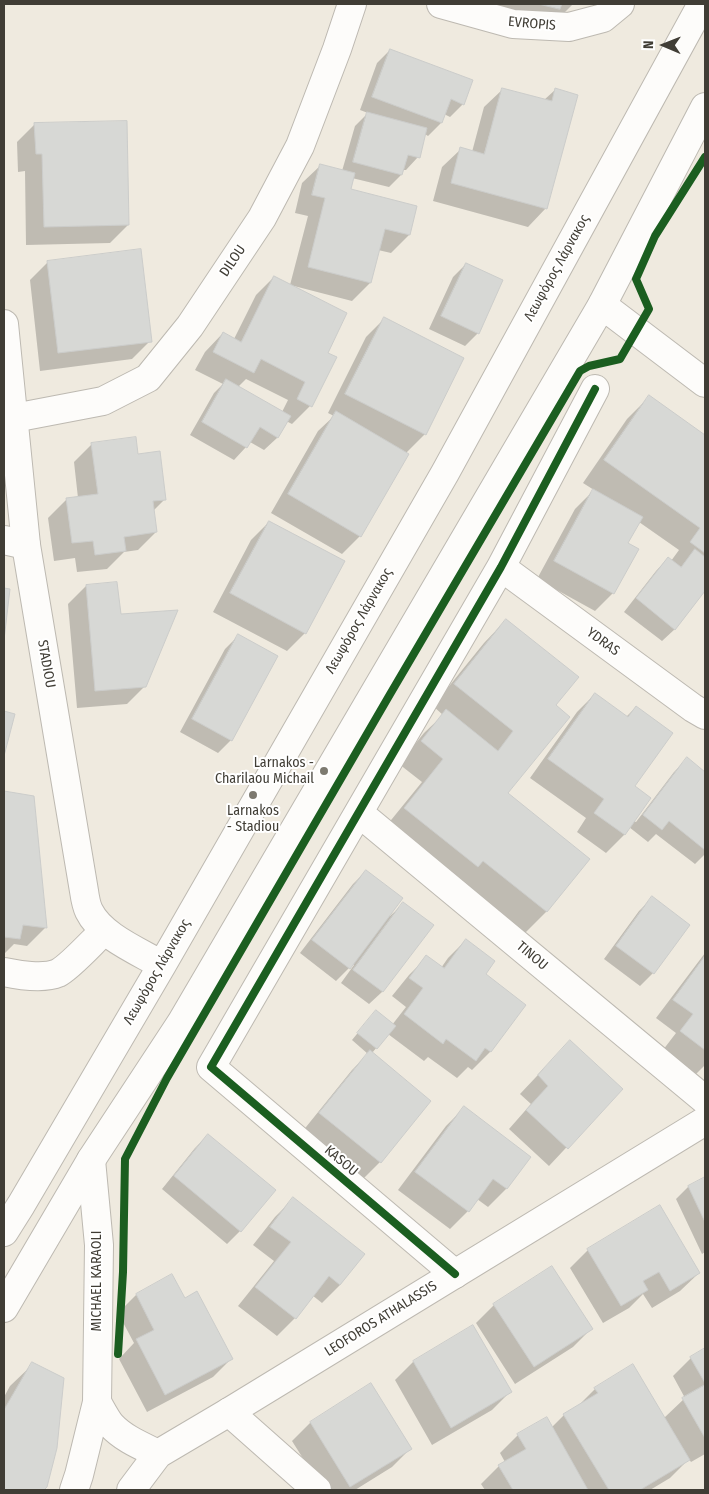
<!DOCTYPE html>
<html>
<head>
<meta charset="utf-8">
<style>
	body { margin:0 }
	#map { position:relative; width:709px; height:1494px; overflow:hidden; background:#efeadf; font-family:"Fira Sans Condensed",sans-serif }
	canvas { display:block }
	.frame { position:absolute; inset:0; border:5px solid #403d35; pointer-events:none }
	.north { position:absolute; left:639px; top:20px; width:50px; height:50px; -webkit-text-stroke:4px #fff; paint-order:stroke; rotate:271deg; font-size:14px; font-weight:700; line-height:20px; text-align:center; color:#403d35 }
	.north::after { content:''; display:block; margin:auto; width:18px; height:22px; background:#403d35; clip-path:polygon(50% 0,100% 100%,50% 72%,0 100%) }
</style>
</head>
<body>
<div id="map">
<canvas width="709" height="1494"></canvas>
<div class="frame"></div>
<div class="north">N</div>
</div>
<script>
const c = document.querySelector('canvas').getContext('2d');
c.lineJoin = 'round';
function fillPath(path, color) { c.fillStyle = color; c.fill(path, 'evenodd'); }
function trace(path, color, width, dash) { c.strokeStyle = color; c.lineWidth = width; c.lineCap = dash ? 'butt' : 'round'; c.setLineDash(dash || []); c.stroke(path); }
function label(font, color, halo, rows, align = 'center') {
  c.font = font + ' "Fira Sans Condensed",sans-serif'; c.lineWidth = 4; c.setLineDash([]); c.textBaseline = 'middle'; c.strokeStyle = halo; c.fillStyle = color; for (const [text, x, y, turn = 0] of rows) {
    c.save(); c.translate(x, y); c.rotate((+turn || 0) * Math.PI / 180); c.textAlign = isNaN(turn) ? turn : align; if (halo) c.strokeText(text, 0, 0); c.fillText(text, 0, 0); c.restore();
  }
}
const shadow = new Path2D(`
	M499 4H573L563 14 556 12 541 27 496 15Z
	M390 50 463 104 450 117 444 114 441 123 428 136 425 134 418 157 406 170H403L401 175 389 187 352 178 349 190 409 235 391 253 378 250 370 283 352 301 294 286 326 353 310 406 292 424 286 421 277 438 264 450 250 442 246 447 234 460 190 435 214 393 223 384 195 370 205 352 223 333 234 339 256 295 274 277 290 285 308 216 295 213 302 183 321 165 342 171 355 126 368 113 360 110 377 63ZM246 379 288 400 282 412 238 387Z
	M503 89 544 100 555 90 546 208 528 227 433 201 442 167 461 149 472 152 484 107Z
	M35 124 128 225 110 243 26 245 25 171 18 172 17 142Z
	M48 262 150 341 132 359 40 371 30 280Z
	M466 264 478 333 465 346 429 329 453 277Z
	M384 319 425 434 406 453 360 536 342 554 271 513 318 431 334 416 328 413 366 337Z
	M649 397 705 436V590L675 629 662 641 624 612 656 571 668 558 671 561 679 550 639 522 626 543 613 593 595 611 537 579 575 509 594 490 583 483 627 419Z
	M92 444 137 455 165 499 153 511 156 532 138 550 124 552 107 569 77 572 75 558 54 561 48 518 67 499 78 498 74 462Z
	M269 522 305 633 287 651 213 612 251 540Z
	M86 586 120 616 145 686 127 704 77 708 68 604Z
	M506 620 554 705 507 794 588 859 546 912 524 934 383 830 422 782 399 764 424 733 443 715 433 706 484 643Z
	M238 636 231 740 218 753 180 732 225 649Z
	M595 694 626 717 636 707 633 787 634 821 636 822 674 772 687 759 705 773V854L695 864 656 834 648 842 629 827 624 835 606 853 577 832 586 818 530 778 577 712Z
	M4 792 33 797 45 928 27 946 14 944 4 954Z
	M366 871 390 916 403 904 432 925 382 992 369 1004 341 983 354 965 353 964 336 981 300 953 353 884Z
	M652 898 653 973 640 986 604 959 639 911Z
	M466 940 484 975 524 1005 490 1052 472 1070 468 1067 457 1078 428 1057 424 1061 388 1034 372 1053 429 1101 380 1162 362 1180 302 1132 352 1070 368 1054 352 1040 370 1018 392 1025 406 1007 392 996 409 975 427 957 441 968 448 958Z
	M705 953V1065L696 1074 663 1050 676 1033 656 1018Z
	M552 1060 621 1089 549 1166 509 1129 531 1104 520 1094Z
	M464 1108 529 1157 506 1189 488 1207 477 1199 468 1211 450 1229 398 1190 446 1126Z
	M208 1135 274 1190 240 1231 227 1244 162 1189 195 1148Z
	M705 1178V1252L702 1254 676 1199 688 1187Z
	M293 1199 363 1254 340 1285 322 1303 312 1295 295 1318 277 1336 238 1306 274 1261 253 1245 275 1217Z
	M588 1250 699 1273 680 1291 652 1308 643 1294 629 1308 603 1323 570 1268Z
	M172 1276 184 1299 231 1359 213 1377 147 1412 119 1359 134 1343 118 1313 136 1295Z
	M494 1305 591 1329 573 1347 515 1384 476 1323Z
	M473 1327 510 1392 492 1410 432 1445 395 1380 413 1362Z
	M705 1350V1454L691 1462 689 1459 670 1478 650 1490H485L481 1484 499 1466 505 1462 500 1453 518 1435 552 1427 564 1415 577 1407 595 1389 664 1418 685 1398 673 1376 691 1358Z
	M33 1364 45 1487 43 1490H4V1397L10 1386Z
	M370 1385 410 1449 392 1467 355 1490H323L292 1441 310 1423Z`);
const building = new Path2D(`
	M539 4H562L560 9Z
	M390 49 473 80 464 105 451 99 442 123 372 97Z
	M502 88 552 101 555 88 578 95 547 209 451 183 460 147 484 154Z
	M367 112 427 128 420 158 408 155 402 175 353 162Z
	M127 121 129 225 44 227 42 154H36L34 123Z
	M320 164 355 173 351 189 417 206 410 235 385 229 371 283 308 267 325 198 312 195Z
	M141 249 152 342 58 353 47 261Z
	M466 263 503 280 479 334 441 316Z
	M274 276 347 313 328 353 337 357 312 407 297 399 305 382 261 359 254 373 213 352 223 332 241 342Z
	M384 317 464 358 426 435 345 394Z
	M226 379 291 416 278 438 260 427 247 448 202 422Z
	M649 395 705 435V553L690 542 700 528 604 460Z
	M336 411 409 454 361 537 288 494Z
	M136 437 138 454 160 451 166 500 153 501 157 532 124 537 126 551 95 555 93 541 72 543 66 498 98 494 91 443Z
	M593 489 643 517 628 543 639 549 614 594 554 561Z
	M269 521 345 561 306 634 230 593Z
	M695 549 705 557V591L675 630 636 598 668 557 681 567Z
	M117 582 121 614 178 610 146 687 95 691 86 585Z
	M4 588 10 589 4 640Z
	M506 619 579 677 556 705 570 717 508 793 590 859 547 912 483 861 478 867 404 808 443 759 421 741 446 709 498 751 513 731 454 684Z
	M238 634 278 656 232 741 192 719Z
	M595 693 628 717 636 706 673 733 635 786 651 798 625 835 594 813 604 799 548 759Z
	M4 711 15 714 4 756Z
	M687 757 705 772V850L669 821 662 830 643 815Z
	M4 791 34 796 47 928 23 925 20 939 4 937Z
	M366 870 403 898 350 969 312 940Z
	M652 896 690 925 654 974 616 946Z
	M403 902 434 925 383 992 353 970Z
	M466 939 495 961 486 974 526 1005 491 1052 485 1048 476 1061 446 1039 443 1044 404 1014 423 988 409 978 426 955 444 968Z
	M705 956V1050L680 1031 693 1014 673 1000Z
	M376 1010 396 1026 377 1049 357 1033Z
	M570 1040 623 1089 568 1149 526 1110 548 1086 538 1075Z
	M370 1050 431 1101 381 1163 319 1113Z
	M464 1106 531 1157 507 1189 493 1179 469 1212 415 1172Z
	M208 1134 276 1190 241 1232 174 1176Z
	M705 1177V1222L688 1186Z
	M293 1197 365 1254 340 1285 329 1276 296 1319 255 1287 291 1242 270 1227Z
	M660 1205 700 1273 670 1291 659 1272 643 1281 648 1290 621 1306 587 1249Z
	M552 1266 593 1329 534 1367 493 1304Z
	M172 1274 185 1298 197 1291 233 1359 165 1395 136 1339 154 1330 136 1294Z
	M473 1325 512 1392 451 1428 413 1361Z
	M705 1348V1383L690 1357Z
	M32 1362 64 1378 57 1448 47 1487 44 1490H4V1410Z
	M633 1364 690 1460 640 1490H609L563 1414 598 1393 594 1388Z
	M371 1383 412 1449 350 1487 310 1422Z
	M705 1385V1438L682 1398Z
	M547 1417 588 1490H513L498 1465 526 1449 517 1434Z`);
const street = new Path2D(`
	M441 4 513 24 569 27 603 18 620 4
	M602 305 705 383
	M14 418 103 401 148 378 190 326 262 218 300 146 337 49 352 4
	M4 540 26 545
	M501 567 693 708 705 715
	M359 813 705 1100
	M4 972C18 975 44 979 58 973 70 967 93 941 104 931
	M455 1274 211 1067 501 567 595 389
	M97 1402C101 1409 106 1419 111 1425 124 1439 142 1446 158 1454
	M229 1412 317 1490
	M74 1490 79 1475 97 1402 99 1245 91 1160`);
const secondary = new Path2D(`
	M4 324 26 545 84 891C85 898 86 905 89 911 101 936 138 951 162 965
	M4 1232 21 1205 162 965 445 473 702 4
	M4 1308 91 1160 181 1023 602 305 705 107
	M131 1490 158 1454 229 1412 705 1121`);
const cycleway = new Path2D(`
	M455 1274 211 1067 501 567 595 389
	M118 1354 123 1272 125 1159 167 1078 389 696 580 371 589 366 620 359 649 309 636 279 655 236 705 157`);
const markers = [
	[324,771,5,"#7d7a70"],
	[253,795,5,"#7d7a70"]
];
const streetNames = [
	["EVROPIS",532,24,5],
	["DILOU",233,261,-56],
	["Λεωφόρος Λάρνακος",557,268,-61],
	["Λεωφόρος Λάρνακος",359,621,-60],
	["YDRAS",603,642,36],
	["STADIOU",46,664,80],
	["TINOU",532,956,40],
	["Λεωφόρος Λάρνακος",157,972,-60],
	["KASOU",341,1161,40],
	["MICHAEL KARAOLI",97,1281,-90],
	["LEOFOROS ATHALASSIS",381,1319,-32]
];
const poiNames = [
	["Larnakos -",314,763],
	["Charilaou Michail",314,779],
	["Larnakos",253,811,"center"],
	["- Stadiou",253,827,"center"]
];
fillPath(shadow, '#0003');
fillPath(building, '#d7d8d5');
trace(building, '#cbccca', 1);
trace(street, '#bdb9b1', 30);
trace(secondary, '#bdb9b1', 30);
trace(street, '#fdfcfa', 28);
trace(secondary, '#fdfcfa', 28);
trace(cycleway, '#1b5e20', 8);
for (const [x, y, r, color] of markers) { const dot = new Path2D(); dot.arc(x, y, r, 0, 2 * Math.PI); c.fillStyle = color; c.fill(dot); trace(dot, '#fff', 2); }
label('14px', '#403d35', '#fff', streetNames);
label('14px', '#403d35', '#fff', poiNames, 'right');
</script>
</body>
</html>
